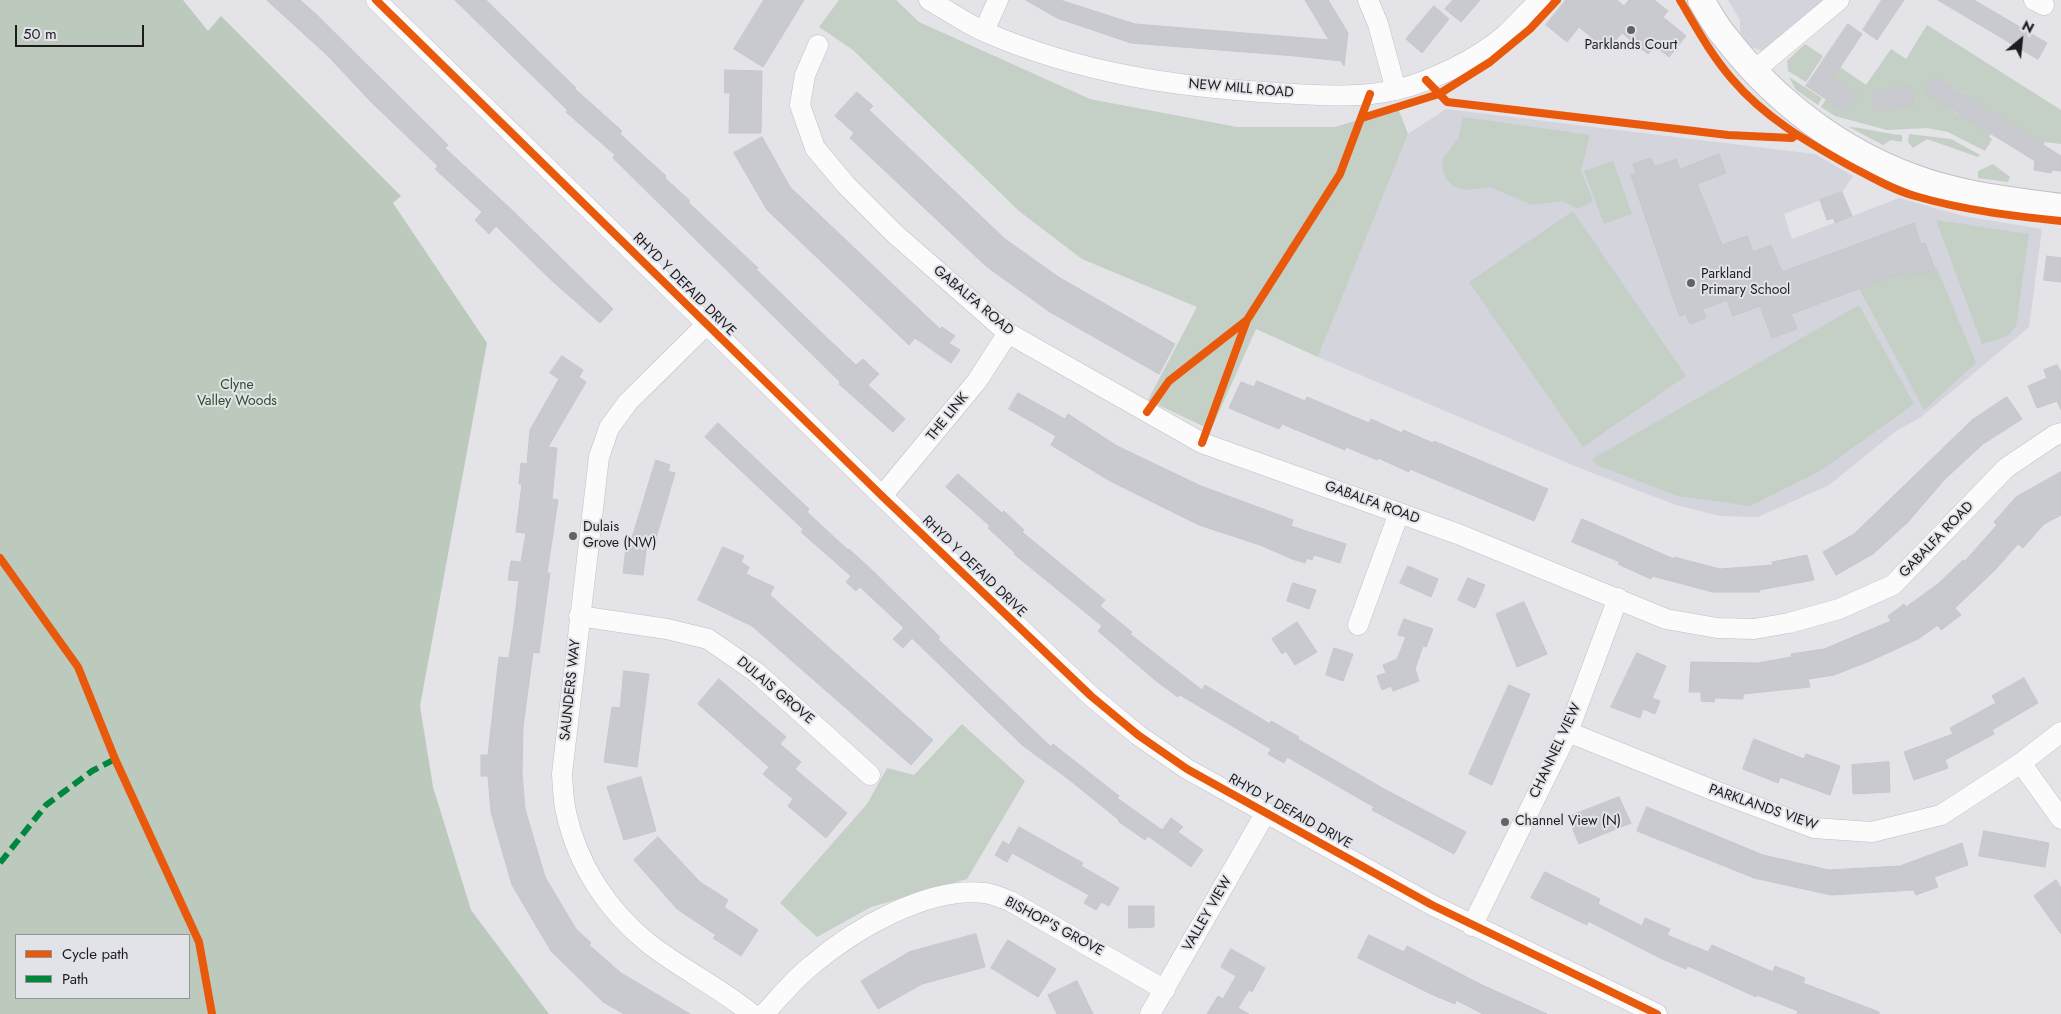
<!DOCTYPE html>
<html>
<head>
<meta charset="utf-8">
<style>
	body { margin:0 }
	#map { position:relative; width:2061px; height:1014px; overflow:hidden; background:#e3e3e8; font-family:Jost,sans-serif }
	canvas { display:block }
	.legend { position:absolute; left:15px; top:934px; width:175px; height:65px; box-sizing:border-box; background:#e2e2e9; border:1px solid #939398; margin:0; padding:6px 9px; list-style:none; font-size:15px; color:#1c1c1e }
	.legend li { display:flex; align-items:center; gap:10px; height:25px }
	.legend b { width:25px; border:1px solid #939398 }
	.north { position:absolute; left:1996px; top:15px; width:50px; height:50px; -webkit-text-stroke:4px #e2e2e9; paint-order:stroke; rotate:28deg; font-size:14px; font-weight:700; line-height:20px; text-align:center; color:#1c1c1e }
	.north::after { content:''; display:block; margin:auto; width:18px; height:22px; background:#1c1c1e; clip-path:polygon(50% 0,100% 100%,50% 72%,0 100%) }
	.scale { position:absolute; left:15px; top:25px; width:129px; height:22px; box-sizing:border-box; border:2px solid #1c1c1e; border-top:0; padding-left:6px; font-size:15px; line-height:18px; white-space:nowrap; color:#1c1c1e; -webkit-text-stroke:4px #e2e2e9; paint-order:stroke }
</style>
</head>
<body>
<div id="map">
<canvas width="2061" height="1014"></canvas>
<ul class="legend">
<li><b style="height:6px;background:#e8590c"></b>Cycle path</li>
<li><b style="height:6px;background:#00873e"></b>Path</li>
</ul>
<div class="north">N</div>
<div class="scale">50 m</div>
</div>
<script>
const c = document.querySelector('canvas').getContext('2d');
c.lineJoin = 'round';
function fillPath(path, color) { c.fillStyle = color; c.fill(path, 'evenodd'); }
function trace(path, color, width, dash) { c.strokeStyle = color; c.lineWidth = width; c.lineCap = dash ? 'butt' : 'round'; c.setLineDash(dash || []); c.stroke(path); }
function label(font, color, halo, rows, align = 'center') {
  c.font = font + ' Jost,sans-serif'; c.lineWidth = 4; c.setLineDash([]); c.textBaseline = 'middle'; c.strokeStyle = halo; c.fillStyle = color; for (const [text, x, y, turn = 0] of rows) {
    c.save(); c.translate(x, y); c.rotate((+turn || 0) * Math.PI / 180); c.textAlign = isNaN(turn) ? turn : align; if (halo) c.strokeText(text, 0, 0); c.fillText(text, 0, 0); c.restore();
  }
}
const built = new Path2D(`
	M1728 0H1824L1784 32 1780 41 1772 48 1762 51 1749 46 1740 32V20Z
	M1446 109 1815 154 1853 176 1842 192 1784 214 1792 239 1899 198 1963 216 2042 229 2029 327 1920 418 1896 431 1829 485 1758 517 1720 516 1676 505 1582 469 1318 357 1408 134Z`);
const green = new Path2D(`
	M839 0H896L919 22 1090 99 1237 127H1335L1398 108 1408 134 1318 357 1256 329 1211 430 1148 400 1197 307 1082 259 1019 211 853 50 819 27Z
	M1927 25 2061 110V144L2045 142 2033 160 2031 159 2041 143 1973 100 1963 115 1991 134 1989 137 1992 139 1985 151 1948 132 1927 128 1887 130 1835 116 1821 107 1826 99 1846 112 1857 95 1833 78 1840 67 1866 85 1891 49 1906 59ZM1932 78 1937 80 1939 78 1966 95 1963 100 1967 102 1959 115 1949 108 1950 106 1924 92ZM1911 86 1913 105 1875 110 1873 92Z
	M1805 44 1823 56 1806 82 1788 71 1787 61Z
	M1789 77 1822 98 1818 105 1796 90Z
	M1463 117 1590 135 1581 171 1593 201 1578 209 1562 201 1532 205 1490 187 1466 190 1454 187 1446 179 1442 168 1443 158 1458 139Z
	M1849 127C1867 128 1884 134 1902 135V142L1891 140 1883 145Z
	M1909 134 1951 139 1980 155 1978 157 1927 139 1913 148 1908 142Z
	M1613 161 1632 214 1604 224 1584 171Z
	M1993 164 2010 177 2008 182 1978 178V171Z
	M1573 211 1686 376 1583 447 1469 282Z
	M1936 220 2029 234 2016 326 2008 336 1982 344Z
	M1937 268 1976 363 1924 410 1859 288 1912 269 1915 277Z
	M1859 305 1914 404 1820 471 1750 506 1677 496 1597 465 1592 459Z
	M962 724 1025 781 967 879 871 907 817 937 780 903 867 804 887 768 914 775Z`);
const forest = new Path2D(`
	M0 0H183L208 31 221 16 401 196 393 203 487 343 420 706 433 787 471 910 549 1014H0ZM16 935H189V998H16Z`);
const building = new Path2D(`
	M267 0H300L317 15 448 145 445 148 512 210 613 309 600 323 550 279 496 226 489 234 475 220 482 212 435 169 438 166 371 102 328 56Z
	M455 0H486L576 88 575 89 622 131 620 134 666 176 665 178 690 201 688 202 758 268 756 269 826 337 856 365 863 359 879 374 868 385 905 419 893 432 839 384 840 382 613 158 615 155 566 112 568 111Z
	M764 0H804L763 67 734 49Z
	M1026 0H1060L1135 24 1329 40 1305 0H1328L1348 33 1344 66 1341 61 1296 56 1131 43 1057 18Z
	M1453 0H1480L1461 22 1445 9Z
	M1566 0H1617L1624 6 1629 0H1654L1668 11 1663 17 1686 36 1669 57 1655 46 1648 54 1622 33 1607 50 1579 27 1567 42 1546 25Z
	M1882 0H1904L1877 40 1863 30Z
	M1938 0H1974L2047 43 2038 59Z
	M1434 6 1449 19 1422 53 1406 39Z
	M1848 24 1862 34 1833 78 1857 95 1846 112 1806 86Z
	M725 70 762 71 761 133H729L730 93H725Z
	M1932 78 1937 80 1938 78 2061 156V171L2052 170 2051 173 2034 170 2035 161 1924 92Z
	M1911 86 1914 105 1875 110 1873 92Z
	M857 92 873 106 869 110 1005 239 1060 278 1175 344 1159 374 1050 312 987 267 972 253 850 138 854 133 835 116Z
	M762 137 790 187 940 329 942 327 955 336 949 343 960 350 951 363 915 338 909 345 767 210 734 153Z
	M1719 154 1726 173 1697 184 1722 245 1747 236 1753 252 1771 245 1782 272 1914 223 1921 244 1925 243 1935 269 1915 277 1912 269 1791 314 1797 329 1772 338 1760 306 1733 316 1727 300 1703 309 1706 318 1690 324 1686 314 1680 316 1672 295 1631 175 1636 174 1633 164 1651 158 1655 167 1676 159 1680 169Z
	M1842 192 1852 216 1835 223 1833 218 1827 220 1820 200Z
	M2047 256 2061 258V282L2044 280Z
	M562 356 583 370 579 377 586 382 548 447 557 448 552 499 558 500 547 573H550L539 653 533 652 523 727 522 774 525 809 545 877 576 929 591 943 589 945 621 973 690 1014H624L603 1002 551 951 512 885 491 812 488 776H481V755H488L499 657 509 658 514 624 519 581 508 580 511 561 521 562 526 533 516 532 522 484H519L521 463 527 464 530 430 559 379 550 373Z
	M2057 365 2061 372V410L2057 401 2037 408 2028 386 2047 378 2044 370Z
	M1257 381 1305 401 1307 397 1369 423 1371 419 1402 433 1403 430 1433 443 1434 441 1548 489 1534 521 1410 469 1409 472 1378 458 1377 460 1346 447 1345 450 1282 424 1279 429 1229 408 1241 382 1254 387Z
	M1018 393 1065 419 1068 414 1117 446 1201 486 1293 520 1291 526 1346 544 1340 563 1314 555 1312 560 1307 558 1305 563 1292 559 1260 545 1199 525 1110 481 1051 445 1056 436 1009 409Z
	M2007 397 2022 419 1983 444 1944 480 1908 522 1873 554 1836 575 1823 552 1854 534 1972 420Z
	M718 423 809 509 807 512 848 550 849 549 874 572 940 637 938 639 1051 747 1053 744 1119 796 1117 798 1162 830 1171 818 1183 827 1178 832 1203 850 1191 867 1148 836 1145 840 1118 821 1119 820 1067 778 1022 745 912 638 903 648 893 639 904 628 860 587 856 591 846 582 851 576 801 532 803 529 705 437Z
	M656 460 670 465 668 471 675 473 656 538 648 535 643 575 623 573 627 539 631 540Z
	M2061 472V515L2044 524 2023 548 2018 544 1995 570 1955 608 1961 615 1941 630 1938 625 1918 639 1870 661 1834 675 1808 679 1810 687 1743 694V699L1715 698 1714 702 1701 701V692H1689L1691 662 1757 663 1792 657 1791 654 1824 649 1891 621 1888 616 1904 604 1906 607 1938 584 1963 560 1965 561 1997 525 1994 522 2016 497Z
	M958 474 1002 513 1004 511 1024 530 1022 532 1105 600 1100 606 1132 632 1130 634 1202 690 1205 685 1270 724 1271 721 1299 737 1298 739 1384 789 1466 832 1454 854 1372 810 1374 807 1287 757 1284 763 1268 754 1271 749 1180 695 1178 697 1155 680 1098 631 1102 626 1014 554 1015 553 988 528 990 526 946 487Z
	M1582 519 1674 559V557L1720 569 1773 565 1772 562 1807 555 1814 580 1759 590V592H1713L1652 576 1651 579 1618 564 1620 562 1572 542Z
	M723 547 744 556 741 562 749 567 746 574 774 587 770 595 933 740 911 765 752 626 698 600Z
	M1408 566 1438 579 1431 597 1400 583Z
	M1468 578 1485 585 1475 608 1458 600Z
	M1293 583 1316 590 1309 609 1287 601Z
	M1524 602 1547 654 1517 667 1496 614Z
	M1404 619 1433 629 1426 647 1423 646 1415 669 1419 681 1393 691 1391 686 1382 690 1377 676 1386 673 1383 665 1397 659 1406 637 1398 635Z
	M1297 622 1317 652 1295 665 1286 651 1282 654 1272 639Z
	M1334 648 1353 654 1343 681 1326 675Z
	M1637 653 1666 666 1652 698 1660 701 1655 714 1643 709 1640 718 1611 707Z
	M624 671 649 674 637 767 604 762 612 707 620 708Z
	M2024 678 2038 703 1992 730 1994 734 1945 760 1948 768 1914 780 1904 752 1953 734 1950 728 1996 703 1992 696Z
	M719 679 786 737 780 744 801 762 795 769 847 813 826 838 788 806 793 799 763 774 769 767 698 704Z
	M1509 685 1530 694 1492 785 1469 774Z
	M1754 739 1804 759 1806 754 1840 766 1830 795 1780 777 1778 783 1743 769Z
	M1889 762 1890 792 1853 794 1852 765Z
	M641 777 656 831 624 840 607 787Z
	M1619 797 1631 823 1579 844 1568 817Z
	M1647 807 1763 855 1829 870 1900 866 1962 843 1968 865 1934 877 1938 887 1916 895 1914 890 1831 895 1754 878 1637 831Z
	M1019 827 1083 863 1081 866 1119 888 1109 906 1101 902 1096 910 1084 903 1089 895 1012 853 1007 862 995 855 1003 841 1009 845Z
	M1984 831 2049 843 2045 867 1979 856Z
	M658 837 700 882 728 900 724 907 758 930 741 956 713 938 716 935 677 909 634 860Z
	M1545 872 1600 899 1598 904 1642 926 1645 918 1670 929 1667 935 1708 952 1712 945 1773 972 1775 966 1805 978 1803 983 1879 1012V1014H1797L1798 1011 1757 995 1756 997 1688 966 1686 969 1662 959 1588 921 1587 925 1531 898Z
	M2056 880 2061 888V934L2034 896Z
	M1129 906H1154V927L1129 928Z
	M976 934 985 967 922 984 878 1009 861 981 909 952Z
	M1369 935 1404 952 1407 946 1482 985 1547 1014H1483L1456 1000 1455 1004 1433 995 1358 958Z
	M1008 940 1056 969 1038 997 991 968Z
	M1231 949 1265 968 1252 992 1249 990 1238 1008 1249 1014H1207L1218 996 1223 999 1236 976 1221 967Z
	M1077 981 1093 1014H1057L1048 995Z`);
const minor = new Path2D(`
	M376 0 882 496 1091 696 1138 735 1187 769 1432 905 1657 1014
	M929 0C947 10 965 23 985 32 1080 73 1175 87 1278 93 1317 95 1356 99 1395 90 1431 82 1477 59 1505 35 1517 24 1528 11 1540 0
	M1368 0 1378 24 1396 90
	M2034 0 2044 5
	M984 31 998 0
	M818 45 805 75 800 105 815 148 846 185 895 234 1008 333 1202 443 1458 534 1666 619 1717 628 1754 629 1789 623 1839 609 1893 585 2006 468 2055 435 2061 433
	M1755 70 1839 0
	M706 325 628 402 609 428 599 457 562 774C563 787 563 800 566 812 577 864 607 910 648 943 681 969 719 987 752 1014
	M882 496 977 381 1008 333
	M579 616 667 629 708 639 757 673 870 775
	M1358 625 1399 513
	M1568 732 1715 791 1814 828 1872 832 1941 815 2021 763 2061 732
	M2021 763 2061 819
	M1472 926 1568 732 1618 598
	M764 1014C779 998 794 979 812 965 854 929 928 886 985 893 993 894 1002 898 1010 901L1165 990
	M1150 1014 1265 814`);
const tertiary = new Path2D(`
	M1701 0C1709 13 1716 27 1726 38 1774 100 1839 150 1912 177 1959 195 2011 200 2061 207`);
const quiet = new Path2D(`
	M0 863 46 805 92 771 115 759`);
const cycleway = new Path2D(`
	M376 0 882 496 1091 696 1138 735 1187 769 1432 905 1657 1014
	M1680 0C1696 27 1711 55 1732 79 1764 117 1807 142 1850 166 1871 177 1893 190 1915 196 1963 210 2012 216 2061 221
	M1426 80 1447 102 1728 135 1792 138 1796 135
	M1362 118 1439 94 1490 62 1530 29 1557 0
	M1147 412 1169 381 1247 320
	M1202 443 1247 320 1340 174 1370 94
	M0 558 78 667 115 759 199 942 212 1014`);
const markers = [
	[1631,30,5,"#626265"],
	[1691,283,5,"#626265"],
	[573,536,5,"#626265"],
	[1505,822,5,"#626265"]
];
const poiNames = [
	["Parklands Court",1631,46,"center"],
	["Parkland",1701,275],
	["Primary School",1701,291],
	["Dulais",583,528],
	["Grove (NW)",583,544],
	["Channel View (N)",1515,822]
];
const streetNames = [
	["NEW MILL ROAD",1241,89,5],
	["RHYD Y DEFAID DRIVE",684,285,45],
	["GABALFA ROAD",973,301,40],
	["THE LINK",948,417,-51],
	["GABALFA ROAD",1372,503,20],
	["GABALFA ROAD",1937,540,-46],
	["RHYD Y DEFAID DRIVE",974,567,44],
	["SAUNDERS WAY",571,690,-84],
	["DULAIS GROVE",775,691,40],
	["CHANNEL VIEW",1556,751,-65],
	["PARKLANDS VIEW",1763,808,19],
	["RHYD Y DEFAID DRIVE",1290,812,29],
	["VALLEY VIEW",1208,914,-60],
	["BISHOP'S GROVE",1054,927,28]
];
const parkNames = [
	["Clyne",237,386],
	["Valley Woods",237,402]
];
fillPath(built, '#d4d4dd');
fillPath(green, '#c4cfc6');
fillPath(forest, '#bccabe');
fillPath(building, '#c9c9d0');
trace(building, '#c7c7ca', 1);
trace(minor, '#c0c0c3', 21);
trace(tertiary, '#c0c0c3', 28);
trace(minor, '#fbfbfc', 20);
trace(tertiary, '#fbfbfc', 26);
trace(quiet, '#00873e', 6, [12, 6]);
trace(cycleway, '#e8590c', 8);
for (const [x, y, r, color] of markers) { const dot = new Path2D(); dot.arc(x, y, r, 0, 2 * Math.PI); c.fillStyle = color; c.fill(dot); trace(dot, '#e2e2e9', 2); }
label('14px', '#1c1c1e', '#e2e2e9', poiNames, 'left');
label('14px', '#1c1c1e', '#e2e2e9', streetNames);
label('14px', '#294e29', '#e2e2e9', parkNames);
</script>
</body>
</html>
